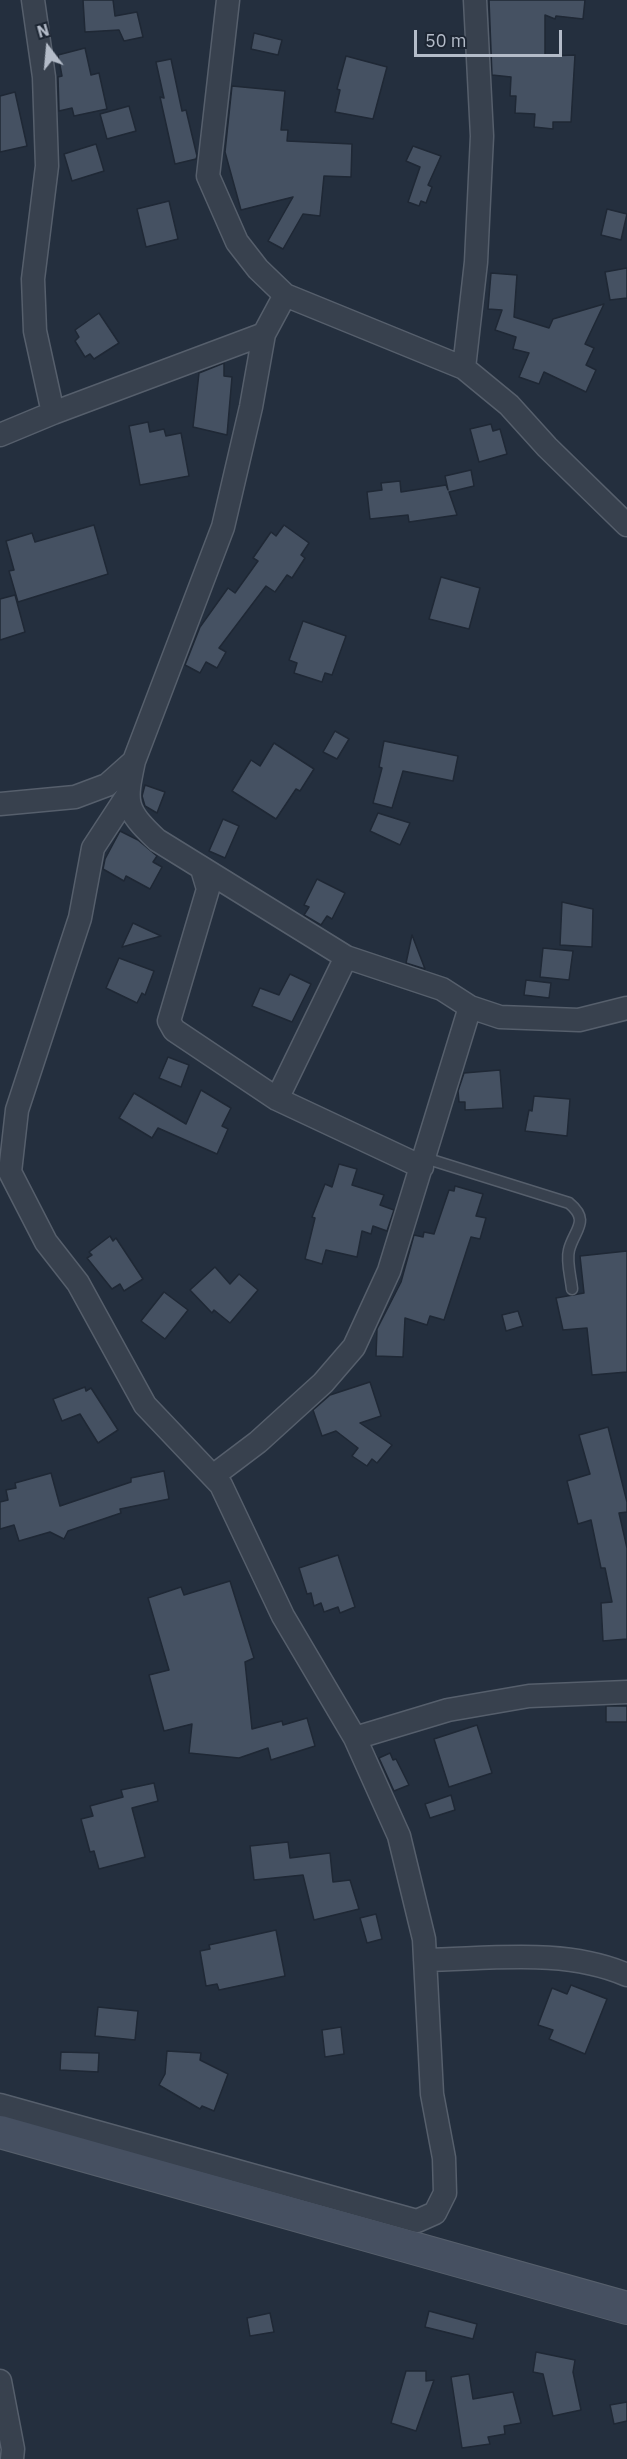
<!DOCTYPE html>
<html>
<head>
<meta charset="utf-8">
<style>
	body { margin:0 }
	#map { position:relative; width:627px; height:2459px; overflow:hidden; background:#242f3e; font-family:"IBM Plex Sans",sans-serif }
	canvas { display:block }
	.north { position:absolute; left:18px; top:18px; width:60px; height:60px; -webkit-text-stroke:4px #1d2633; paint-order:stroke; rotate:344deg; font-size:16px; font-weight:700; line-height:24px; text-align:center; color:#b4bcc9 }
	.north::after { content:''; display:block; margin:auto; width:21px; height:27px; background:#b4bcc9; clip-path:polygon(50% 0,100% 100%,50% 72%,0 100%) }
	.scale { position:absolute; left:414px; top:30px; width:148px; height:27px; box-sizing:border-box; border:3px solid #b4bcc9; border-top:0; padding-left:8px; font-size:18px; line-height:21px; white-space:nowrap; color:#b4bcc9; -webkit-text-stroke:4px #1d2633; paint-order:stroke }
</style>
</head>
<body>
<div id="map">
<canvas width="627" height="2459"></canvas>
<div class="north">N</div>
<div class="scale">50 m</div>
</div>
<script>
const c = document.querySelector('canvas').getContext('2d');
c.lineJoin = 'round';
function fillPath(path, color) { c.fillStyle = color; c.fill(path, 'evenodd'); }
function trace(path, color, width, dash) { c.strokeStyle = color; c.lineWidth = width; c.lineCap = dash ? 'butt' : 'round'; c.setLineDash(dash || []); c.stroke(path); }
const building = new Path2D(`
	M83 0H113L115 16 137 12 143 37 124 41 119 30 85 32Z
	M489 0H585L583 19 556 16 555 19 545 15V56L575 55 571 122H553V129L534 127 535 114 515 113 516 96H510L511 77 492 75Z
	M254 33 282 40 278 55 251 49Z
	M85 48 91 75 99 73 107 109 74 116 72 108 59 111 58 77 62 76 58 55Z
	M346 56 387 67 373 119 335 112 340 90 337 89Z
	M171 59 182 111 186 110 197 156 196 159 175 164 160 97 164 98 156 62Z
	M232 86 285 91 281 130H288L287 141 352 144 351 177 324 176 320 216 303 214 283 249 268 241 293 197 241 210 225 152Z
	M15 92 27 146 0 152V96Z
	M129 106 136 131 107 139 100 114Z
	M96 144 104 171 72 181 64 154Z
	M413 146 441 156 428 185 432 187 426 203 421 201 419 206 408 202 420 167 406 161Z
	M169 201 178 239 146 247 137 209Z
	M607 209 627 214 621 240 601 235Z
	M627 268V298L610 300 605 272Z
	M491 273 517 275 514 317 549 328 553 319 604 304 585 344 594 348 586 365 596 370 586 392 544 372 539 384 519 377 529 353 513 349 516 337 495 330 502 310 488 309Z
	M99 313 119 343 94 359 90 354 85 357 75 341 79 337 75 330Z
	M224 363V376L232 377 227 435 193 427 199 373Z
	M148 422 150 432 164 429 166 436 181 433 189 476 140 485 129 426Z
	M491 424 493 431 500 429 507 454 479 462 470 429Z
	M471 470 474 486 449 492 457 515 409 522 408 515 370 519 367 492 382 490 381 483 400 481 401 492 446 485 448 490 445 476Z
	M94 525 108 574 18 602 9 571 14 570 6 541 32 533 35 542Z
	M284 525 309 543 301 555 305 558 292 578 287 575 275 592 266 586 219 648 226 652 217 668 206 662 200 673 185 665 200 627 228 588 235 593 258 561 253 558 271 532 276 536Z
	M441 577 480 588 469 629 429 619Z
	M15 595 25 632 0 640V599Z
	M303 621 346 636 332 675 325 673 322 682 294 673 297 663 289 660Z
	M335 731 349 739 337 759 323 752Z
	M384 741 458 756 453 781 403 771 392 808 373 803 382 768 379 767Z
	M274 743 314 769 300 791 296 789 276 819 232 791 251 760 260 766Z
	M145 785 165 792 157 813 145 806 142 796Z
	M378 813 410 823 400 845 370 831Z
	M223 819 239 826 225 858 209 851Z
	M120 831 138 840 157 856 153 862 162 867 150 889 126 876 124 881 103 869 105 859Z
	M317 879 345 893 332 919 327 916 321 925 304 915 309 907 304 905Z
	M562 902 593 909 592 947 560 945Z
	M133 923 161 936 122 947Z
	M412 935 425 969 406 963Z
	M543 948 573 951 569 980 540 977Z
	M119 958 154 971 145 995 142 993 137 1003 106 988Z
	M290 974 311 984 292 1022 252 1006 260 988 279 995Z
	M526 980 551 983 549 998 524 995Z
	M168 1057 189 1065 181 1087 159 1078Z
	M500 1070 503 1108 465 1110V1102H459L458 1091 464 1073Z
	M201 1090 231 1108 222 1126 228 1129 217 1154 158 1128 152 1138 119 1118 134 1093 186 1124Z
	M534 1096 570 1099 567 1136 525 1131 529 1110 532 1111Z
	M339 1164 357 1169 352 1185 384 1195 380 1205 394 1210 387 1231 373 1226 371 1234 362 1231 357 1257 326 1250 322 1264 305 1259 315 1218 312 1217 325 1184 332 1187Z
	M455 1186 483 1194 476 1216 486 1218 480 1239 471 1237 444 1320 430 1316 427 1325 405 1318 403 1357 376 1356 377 1329 401 1282 414 1235 423 1237 424 1232 434 1234 449 1190 454 1191Z
	M110 1236 113 1241 116 1238 143 1279 124 1291 120 1284 112 1289 87 1258 92 1255 89 1252Z
	M627 1251V1372L592 1375 587 1328 563 1330 556 1298 584 1293 580 1256Z
	M215 1267 230 1284 239 1274 258 1290 230 1323 214 1310 212 1313 190 1290Z
	M164 1292 188 1310 165 1339 141 1321Z
	M518 1311 523 1326 506 1331 502 1315Z
	M370 1382 381 1416 360 1423 392 1445 377 1463 372 1459 367 1466 352 1456 358 1448 336 1431 322 1436 313 1410 330 1395Z
	M85 1387 86 1391 91 1388 118 1430 98 1443 80 1414 62 1421 53 1399Z
	M608 1427 627 1502V1512L619 1513 627 1548V1639L603 1641 601 1603 612 1602 605 1568H601L591 1520 578 1524 567 1481 590 1474 579 1435Z
	M164 1471 169 1499 120 1509 121 1513 68 1531 64 1539 50 1532 19 1541 14 1525 0 1529V1502L8 1500 6 1490 16 1488 15 1483 51 1473 60 1506 131 1482V1478Z
	M338 1555 355 1607 340 1613 338 1607 324 1612 321 1603 314 1606 311 1593 307 1594 299 1568Z
	M230 1581 254 1658 245 1662 252 1729 282 1721 283 1725 307 1718 315 1746 271 1760 268 1748 239 1758 189 1753 192 1724 164 1731 149 1675 169 1670 148 1598 181 1587 184 1595Z
	M606 1706H627V1722H606Z
	M477 1725 492 1773 449 1787 434 1739Z
	M390 1753 393 1760 396 1759 409 1785 394 1791 379 1758Z
	M154 1783 158 1801 132 1808 145 1857 99 1869 94 1851 90 1852 81 1819 93 1816 90 1806 123 1797 121 1790Z
	M451 1795 455 1810 430 1818 425 1804Z
	M288 1842 290 1858 330 1853 333 1882 350 1880 359 1909 314 1920 303 1875 254 1880 250 1846Z
	M376 1914 382 1939 367 1943 360 1918Z
	M276 1930 285 1976 219 1990 217 1984 206 1986 200 1951 210 1949 209 1945Z
	M571 1985 607 1999 585 2054 549 2039 553 2030 538 2025 552 1988 567 1994Z
	M98 2007 138 2011 135 2040 95 2036Z
	M341 2027 344 2054 325 2057 322 2030Z
	M167 2051 201 2053 200 2060 228 2074 214 2111 202 2106 200 2109 159 2085 165 2074Z
	M61 2052 99 2053 98 2072 60 2070Z
	M429 2311 477 2324 473 2339 425 2327Z
	M270 2313 274 2332 250 2336 247 2318Z
	M536 2352 575 2360 573 2372 581 2410 553 2416 543 2374 533 2372Z
	M406 2371H426V2381L434 2380 416 2431 391 2423Z
	M469 2374 473 2399 513 2392 521 2423 504 2426 505 2434 488 2437 490 2444 462 2448 451 2377Z
	M627 2402V2421L614 2424 610 2405Z`);
const service = new Path2D(`
	M425 1158 569 1203C591 1221 574 1230 569 1250 566 1261 571 1278 572 1289`);
const minor = new Path2D(`
	M33 0 44 77 47 166 33 279 35 331 53 413
	M228 0 208 176 237 242 258 269 285 295 464 368 509 405 547 447 627 525
	M264 334 251 407 223 527 134 761C125 803 124 809 157 840L346 957 442 989 470 1007 500 1017 579 1020 627 1008
	M464 368 476 262 482 136 475 0
	M0 435 53 413 264 334 285 295
	M0 804 75 797 107 785 134 761
	M202 869 208 889 169 1021 174 1030 277 1099 422 1167
	M277 1099 346 957
	M213 1476 258 1442 323 1383 354 1347 389 1271 470 1007
	M355 1738 448 1710 529 1696 627 1692
	M425 1960C491 1959 565 1948 627 1975
	M0 2105 417 2221 435 2213 445 2193 444 2158 432 2094 424 1939 399 1836 355 1738 283 1616 221 1485 145 1405 78 1283 46 1242 10 1172 17 1110 80 918 93 848 127 796
	M0 2381 13 2449 12 2459`);
const secondary = new Path2D(`
	M0 2132 627 2308`);
fillPath(building, '#455162');
trace(building, '#1f2835', 1.5);
trace(service, '#565f6c', 13);
trace(minor, '#565f6c', 25);
trace(secondary, '#565f6c', 34);
trace(service, '#38414e', 10);
trace(minor, '#38414e', 22);
trace(secondary, '#465061', 32);
</script>
</body>
</html>
